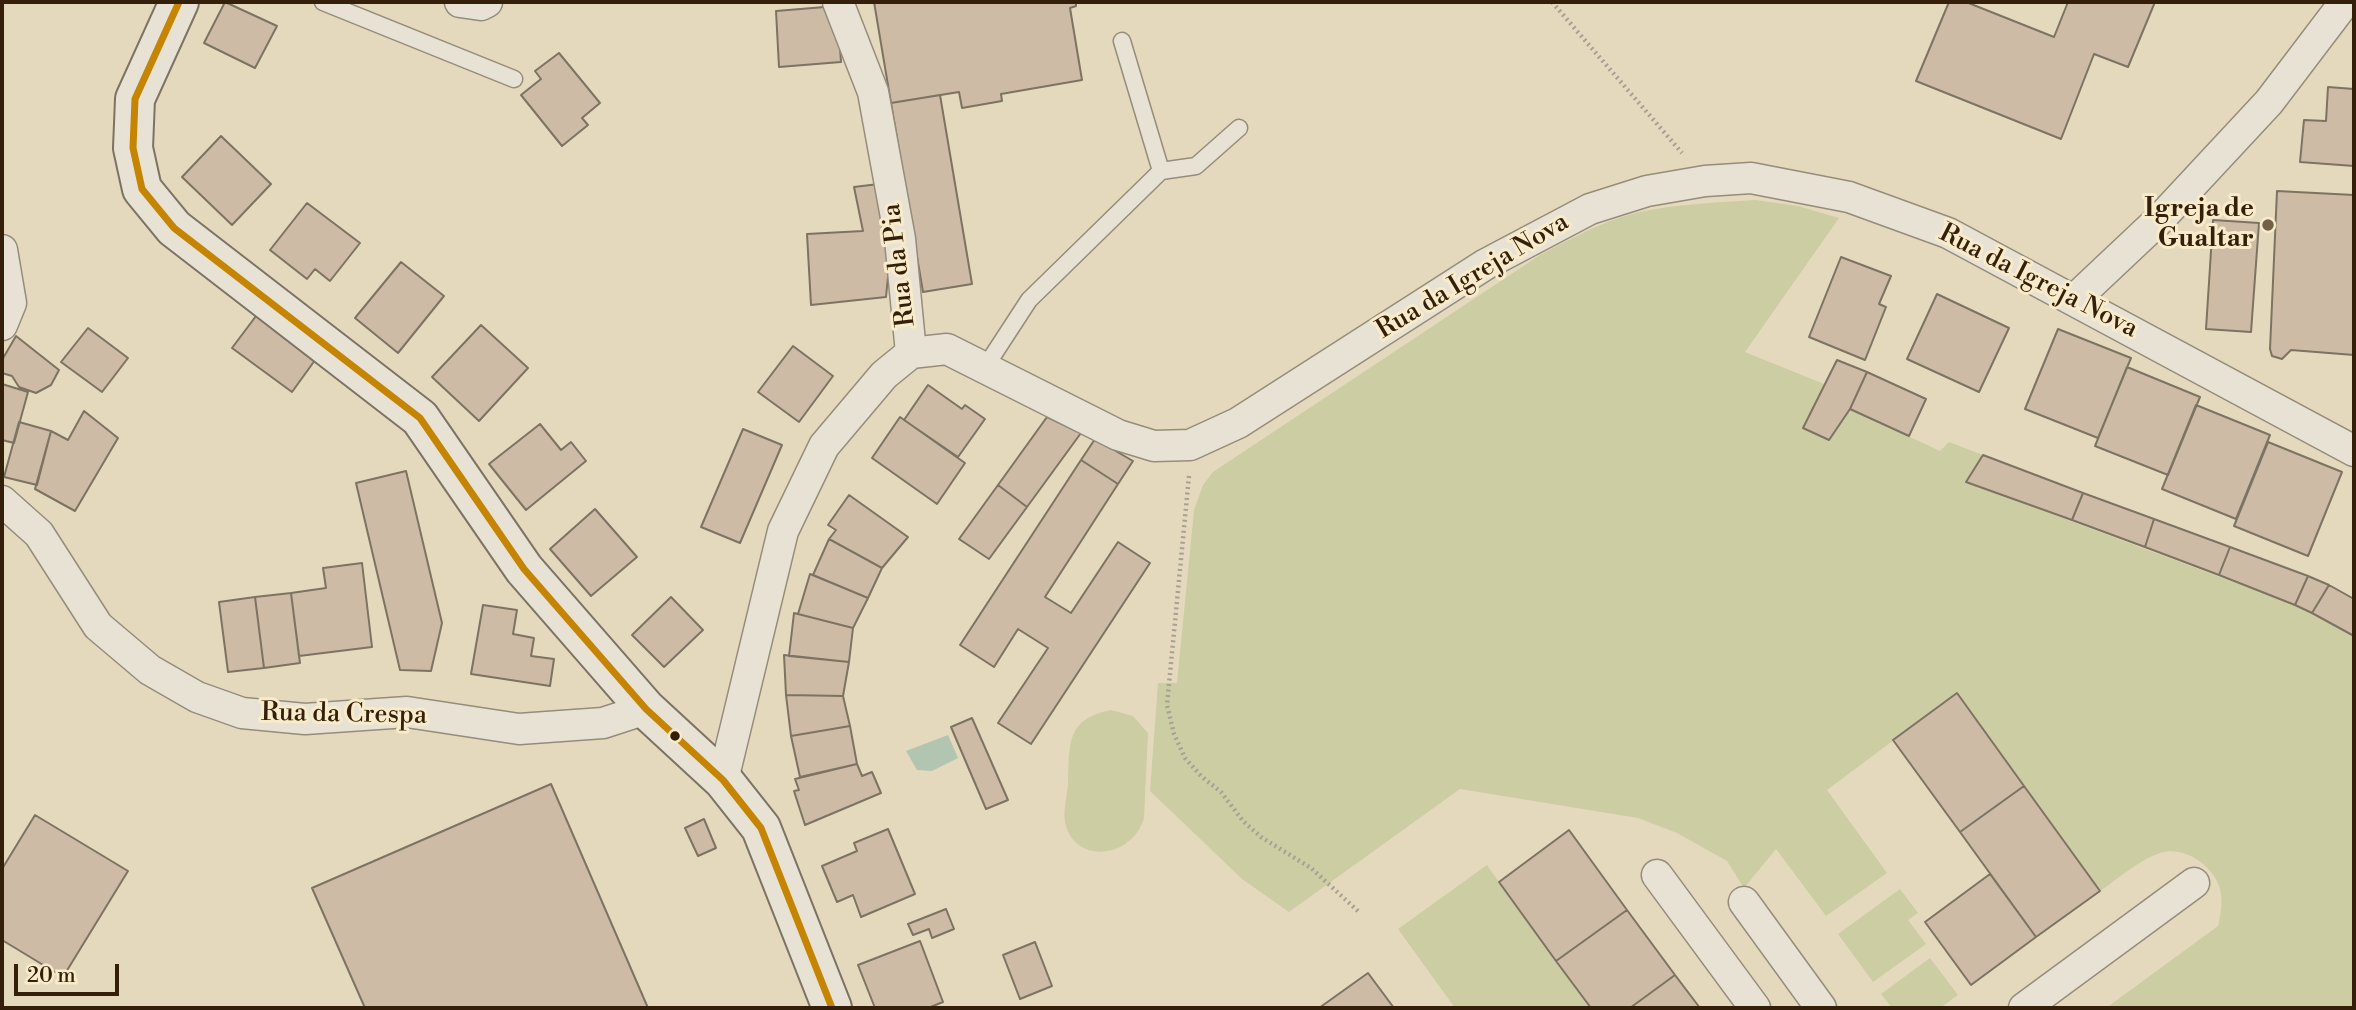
<!DOCTYPE html>
<html>
<head>
<meta charset="utf-8">
<style>
	body { margin:0 }
	#map { position:relative; width:2356px; height:1010px; overflow:hidden; background:#e5d9bd; font-family:"Libre Bodoni",serif }
	canvas { display:block }
	.frame { position:absolute; inset:0; border:4px solid #341f0b; pointer-events:none }
	.scale { position:absolute; left:14px; top:964px; width:105px; height:32px; box-sizing:border-box; border:4px solid #341f0b; border-top:0; padding-left:9px; font-size:21px; line-height:24px; white-space:nowrap; color:#341f0b; -webkit-text-stroke:5px #f8ebca; paint-order:stroke }
</style>
</head>
<body>
<div id="map">
<canvas width="2356" height="1010"></canvas>
<div class="frame"></div>
<div class="scale">20 m</div>
</div>
<script>
const c = document.querySelector('canvas').getContext('2d');
c.lineJoin = 'round';
function fillPath(path, color) { c.fillStyle = color; c.fill(path, 'evenodd'); }
function trace(path, color, width, dash) { c.strokeStyle = color; c.lineWidth = width; c.lineCap = dash ? 'butt' : 'round'; c.setLineDash(dash || []); c.stroke(path); }
function label(font, color, halo, rows, align = 'center') {
  c.font = font + ' "Libre Bodoni",serif'; c.lineWidth = 6; c.setLineDash([]); c.textBaseline = 'middle'; c.strokeStyle = halo; c.fillStyle = color; for (const [text, x, y, turn = 0] of rows) {
    c.save(); c.translate(x, y); c.rotate((+turn || 0) * Math.PI / 180); c.textAlign = isNaN(turn) ? turn : align; if (halo) c.strokeText(text, 0, 0); c.fillText(text, 0, 0); c.restore();
  }
}
const green = new Path2D(`
	M1755 200 1798 206 1839 218 1745 352 1824 384 1804 428 1850 409 1940 451 1949 442 1983 455 1966 482 2295 605 2354 636V1008H2106L2218 926C2221 913 2223 902 2220 889 2214 866 2184 845 2160 853 2139 860 2119 878 2100 891L1957 693 1827 790 1887 873 1826 916 1776 849 1744 888 1727 861 1677 833 1638 818 1460 789 1289 912 1242 879 1150 791 1158 683H1177L1194 510 1203 485 1213 472 1540 255C1567 241 1595 225 1625 216 1666 204 1713 203 1755 200Z
	M1111 710 1133 716 1148 733 1144 818C1133 858 1074 866 1065 822 1063 811 1067 796 1068 784 1070 745 1065 719 1111 710Z
	M1487 865 1499 882 1591 1008H1455L1398 929Z
	M1900 889 1918 913 1908 920 1926 944 1873 982 1838 934Z
	M1930 958 1958 995 1940 1008H1892L1881 994Z`);
const water = new Path2D(`
	M948 735 958 758 932 771 917 770 906 751Z`);
const building = new Path2D(`
	M225 2 277 26 255 68 204 43Z
	M874 2H1076V6L1070 8 1082 80 1001 94 1002 101 962 108 959 92 891 103Z
	M1949 2H1966L2054 37 2068 2H2155L2128 67 2094 54 2061 139 1916 81Z
	M837 6 841 62 779 67 776 11Z
	M559 53 600 103 582 118 588 125 562 146 521 95 541 79 535 71Z
	M2328 87 2354 89V166L2300 162 2304 120 2326 121Z
	M940 95 972 284 923 292 891 103Z
	M221 136 271 184 232 225 182 177Z
	M887 183 893 225 886 297 811 305 807 234 863 231 854 187Z
	M2277 191 2354 195V355L2291 350 2282 359 2272 356 2270 349Z
	M307 203 360 243 330 281 315 269 307 279 270 250Z
	M2213 220 2259 223 2251 332 2206 329Z
	M1841 257 1891 276 1879 304 1886 307 1865 360 1809 337Z
	M401 262 444 296 398 353 355 318Z
	M1937 294 2009 328 1979 392 1907 359Z
	M259 312 318 356 292 392 232 348Z
	M481 325 528 368 479 421 432 377Z
	M88 328 128 358 102 392 61 362Z
	M2058 329 2131 358 2098 438 2025 409Z
	M16 336 59 370 51 385 36 393 19 387 12 376 2 373V360Z
	M793 346 833 376 799 422 758 392Z
	M1837 360 1867 372 1850 409 1829 440 1803 428Z
	M2127 367 2200 397 2168 475 2095 446Z
	M1867 372 1926 399 1909 436 1850 409Z
	M2 384 28 392 14 443 2 440Z
	M928 385 962 409 965 405 985 419 958 457 904 420Z
	M2196 405 2270 435 2236 519 2162 489Z
	M84 411 118 438 75 511 35 489 51 431 68 440Z
	M900 417 965 463 937 504 872 458Z
	M1047 417 1081 433 1027 507 998 485Z
	M19 422 51 431 37 485 4 477Z
	M540 424 561 450 571 442 586 461 526 510 489 464Z
	M743 429 782 445 740 543 701 527Z
	M1095 439 1133 461 1118 484 1081 460Z
	M2268 442 2342 472 2308 556 2234 526Z
	M1983 455 2083 493 2072 520 1966 482Z
	M1081 460 1118 484 1045 597 1071 613 1118 542 1150 563 1031 744 998 723 1048 648 1018 629 994 667 960 645Z
	M406 471 442 623 431 671 400 670 356 483Z
	M998 485 1027 507 989 559 959 539Z
	M2083 493 2154 519 2145 547 2072 520Z
	M849 495 908 537 882 568 829 539 836 530 828 525Z
	M595 509 637 557 591 596 550 549Z
	M2154 519 2230 547 2219 575 2145 547Z
	M829 539 882 568 868 598 813 575Z
	M2230 547 2308 576 2295 605 2219 575Z
	M362 563 372 647 299 656 291 593 326 588 323 568Z
	M810 574 868 598 853 628 798 614Z
	M2308 576 2329 585 2312 613 2295 605Z
	M2329 585 2354 599V636L2312 613Z
	M291 593 300 663 264 668 255 597Z
	M255 597 264 668 228 672 219 602Z
	M671 597 703 630 664 667 632 635Z
	M483 605 517 610 513 634 534 638 531 656 554 659 550 686 471 674Z
	M794 613 853 628 849 662 789 656Z
	M784 655 849 662 843 696 786 695Z
	M1957 693 2024 786 1960 832 1893 740Z
	M786 695 843 696 850 726 791 736Z
	M972 718 1008 800 986 809 951 727Z
	M850 726 857 764 800 777 791 736Z
	M857 764 862 776 872 772 881 793 805 825 794 791 799 790 795 779Z
	M551 784 648 1008H365L312 888Z
	M2024 786 2100 891 2036 937 1960 832Z
	M35 815 128 871 63 977 2 940V869Z
	M704 819 716 848 698 856 685 828Z
	M888 829 915 894 861 917 853 895 837 902 822 866 857 851 854 843Z
	M1569 830 1627 910 1556 961 1499 882Z
	M1990 874 2036 937 1971 985 1925 922Z
	M946 909 954 929 932 938 929 929 913 935 908 924Z
	M1627 910 1675 975 1630 1008H1591L1556 961Z
	M920 941 943 1002 928 1008H875L858 965Z
	M1035 942 1052 986 1020 999 1003 955Z
	M1368 973 1394 1008H1319Z
	M1675 975 1700 1008H1630Z`);
const path = new Path2D(`
	M1552 2 1682 153
	M1189 476 1167 705 1174 734 1185 758 1201 776 1221 792 1243 821 1261 837 1311 868 1359 912`);
const lane = new Path2D(`
	M323 2 514 79
	M1161 171 1196 166 1239 128
	M986 366 1029 300 1161 171 1122 41`);
const street = new Path2D(`
	M460 2 481 5 487 2
	M838 2 873 92 900 239 911 353
	M2 250 11 303 2 325
	M2075 299 2161 218 2269 102 2345 2
	M911 353 947 349 1118 435 1154 446 1190 445 1238 423 1486 264 1590 209 1647 191 1705 181 1751 178 1849 197 1948 233 2354 451
	M2 501 39 534 98 626 150 670 197 697 242 713 305 719 407 712 519 729 603 723 646 709
	M723 780 783 531 824 446 884 375 911 353
	M1657 875 1755 1008
	M1744 902 1821 1008
	M2024 1008 2194 883`);
const secondary = new Path2D(`
	M179 2 135 99 133 148 142 189 174 228 420 418 524 569 646 709 723 780 761 828 832 1008`);
const bus1 = new Path2D(`
	M179 2 135 99 133 148 142 189 174 228 420 418 524 569 646 709 723 780 761 828 832 1008`);
const markers = [
	[2268,225,7,"#726049"],
	[675,736,6,"#341f0b"]
];
const poiNames = [
	["Igreja de",2254,210],
	["Gualtar",2254,240]
];
const streetNames = [
	["Rua da Pia",900,265,-97],
	["Rua da Igreja Nova",1473,277,-31],
	["Rua da Igreja Nova",2038,282,27],
	["Rua da Crespa",344,715,1]
];
fillPath(green, '#cccda3');
fillPath(water, '#b2c5b1');
fillPath(building, '#cebba6');
trace(building, '#7c7362', 2);
trace(lane, '#958c7a', 19);
trace(street, '#958c7a', 33);
trace(secondary, '#7c7362', 42);
trace(path, '#a7a093', 4.5, [2, 3.5]);
trace(lane, '#e8e2d5', 16);
trace(street, '#e8e2d5', 30);
trace(secondary, '#e8e2d5', 38);
trace(bus1, '#c68403', 7);
for (const [x, y, r, color] of markers) { const dot = new Path2D(); dot.arc(x, y, r, 0, 2 * Math.PI); c.fillStyle = color; c.fill(dot); trace(dot, '#f8ebca', 2.5); }
label('bold 26px', '#341f0b', '#f8ebca', poiNames, 'right');
label('26px', '#341f0b', '#f8ebca', streetNames);
</script>
</body>
</html>
